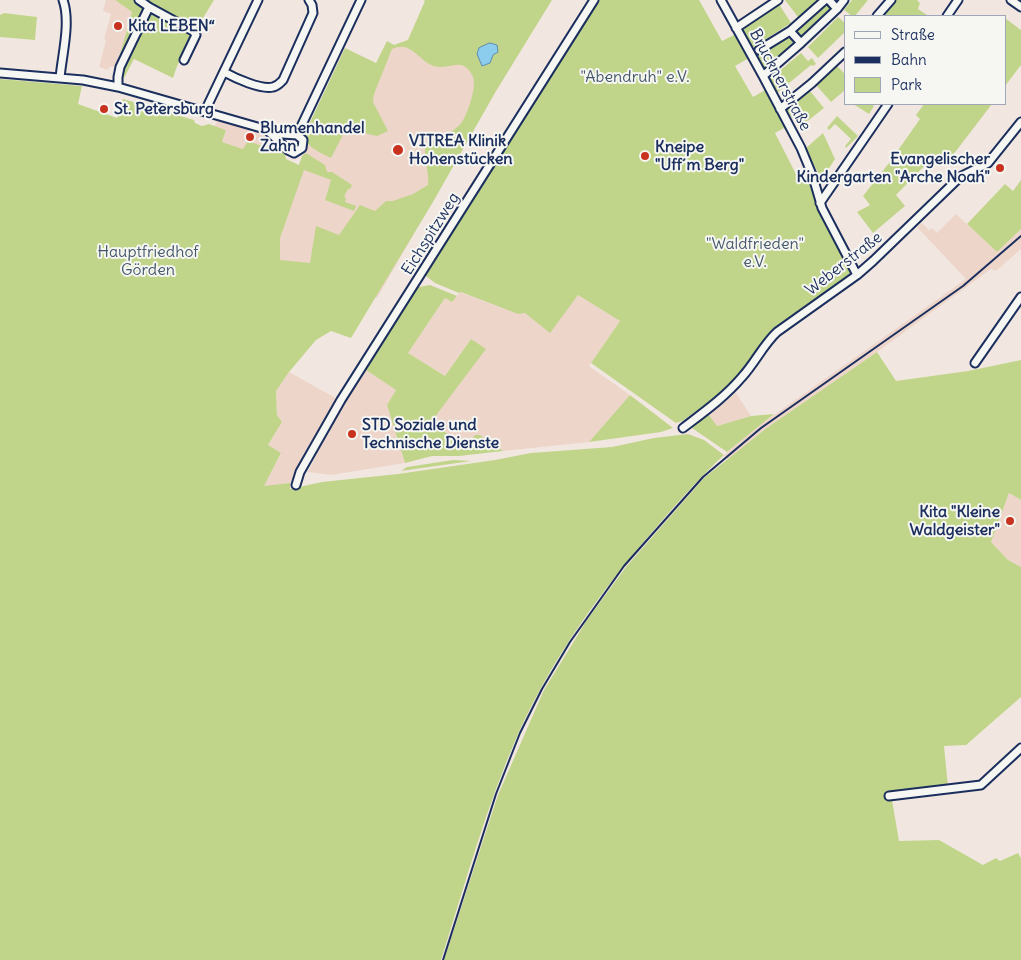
<!DOCTYPE html>
<html>
<head>
<meta charset="utf-8">
<style>
	body { margin:0 }
	#map { position:relative; width:1021px; height:960px; overflow:hidden; background:#f2e7e0; font-family:Delius,sans-serif }
	canvas { display:block }
	.legend { position:absolute; left:844px; top:15px; width:162px; height:90px; box-sizing:border-box; background:#f6f6f2; border:1px solid #9ea6b7; margin:0; padding:6px 9px; list-style:none; font-size:15px; color:#1b2f5e }
	.legend li { display:flex; align-items:center; gap:10px; height:25px }
	.legend b { width:25px; border:1px solid #9ea6b7 }
</style>
</head>
<body>
<div id="map">
<canvas width="1021" height="960"></canvas>
<ul class="legend">
<li><b style="height:6px;background:#f6f6f2"></b>Straße</li>
<li><b style="height:6px;background:#1b2f5e"></b>Bahn</li>
<li><b style="height:14px;background:#c1d58a"></b>Park</li>
</ul>
</div>
<script>
const c = document.querySelector('canvas').getContext('2d');
c.lineJoin = 'round';
function fillPath(path, color) { c.fillStyle = color; c.fill(path, 'evenodd'); }
function trace(path, color, width, dash) { c.strokeStyle = color; c.lineWidth = width; c.lineCap = dash ? 'butt' : 'round'; c.setLineDash(dash || []); c.stroke(path); }
function label(font, color, halo, rows, align = 'center') {
  c.font = font + ' Delius,sans-serif'; c.lineWidth = 4; c.setLineDash([]); c.textBaseline = 'middle'; c.strokeStyle = halo; c.fillStyle = color; for (const [text, x, y, turn = 0] of rows) {
    c.save(); c.translate(x, y); c.rotate((+turn || 0) * Math.PI / 180); c.textAlign = isNaN(turn) ? turn : align; if (halo) c.strokeText(text, 0, 0); c.fillText(text, 0, 0); c.restore();
  }
}
const built = new Path2D(`
	M106 0H115L132 12 116 67 110 66 108 70 99 67 106 40 104 39 111 14 103 11Z
	M425 1 523 47 496 91 377 298 256 260 299 165 307 144 330 157 388 47 408 40Z
	M218 118 266 133 262 144 243 149 222 142 226 130 215 126Z
	M956 214 997 252 1021 229V249L996 271 991 269 877 352 768 427 728 459 724 455 760 425 966 279 917 227 922 223 929 230 932 228 937 233Z
	M460 292 518 314 575 298 578 295 620 321 589 366 630 395 589 442 503 451 480 435 466 447 431 422 471 339 445 376 408 353 445 298 452 302Z
	M363 368 396 390 387 405 405 463 331 475 308 472 343 400Z
	M289 372 339 400 290 483 263 487 281 454 268 445 282 422 277 415 276 391Z
	M736 393 751 416 717 426 709 415Z
	M1009 493 1021 500V567L1008 560 991 542Z`);
const green = new Path2D(`
	M115 0H214C199 25 182 49 173 78L134 59 124 78 116 74 120 62 118 61 132 12Z
	M423 0H552L496 91 433 202 351 338 331 331 316 340 289 372 276 391 277 415 282 422 268 445 281 453 264 486 290 483V489L322 482 398 474 495 460 531 453 612 447 654 438 688 434 704 440 724 455C700 477 680 500 659 524 603 588 553 656 518 734 486 807 465 884 441 960H0V79L82 86 78 104 117 118 123 99 194 120 195 123 202 126 209 124 226 130 222 142 243 149 248 141 259 145 266 144 285 154 286 159 299 165 302 156 306 153 325 165 327 172H332L352 185 350 189H348L344 197 346 198 345 202 356 206 354 211 325 200 331 180 304 170 280 238V260L310 263 316 226 339 235 360 205 375 211 386 201H393L413 194 428 185C430 172 422 157 426 144 435 142 457 130 462 122 468 112 474 94 474 82 474 77 471 73 468 69 460 60 448 68 439 67 419 65 413 39 392 49L374 94 373 102 388 131 377 136 346 129 331 158C318 151 302 146 304 130L306 131 345 48 376 63 387 41 394 45 408 40 425 1Z
	M597 0H699L722 41 736 34 749 58 735 66 753 97 767 89 796 148 784 128 775 133 800 182 810 177 850 272 848 277 777 328 745 370 724 392 682 421 676 423 591 363 620 321 578 295 550 333 525 313 518 314 461 292 459 293 435 283 426 276 425 271Z
	M785 0H818L798 17Z
	M852 0H868L855 16H852L844 10Z
	M896 0H917L920 3 918 9 927 15 926 16H884Z
	M779 4 791 23 752 48 741 28Z
	M825 6H829L830 12 804 38 797 35 796 32 797 29Z
	M4 13 37 17 35 40 0 37V15Z
	M838 17 845 23V32L818 58 808 47Z
	M1005 18 1021 30V65L1005 86Z
	M785 37H788L795 44 794 46 765 71 757 56Z
	M801 53 808 61 812 58 816 64 813 66 811 65 777 93 770 79Z
	M837 66 845 74V90L831 102 816 85Z
	M810 91 824 108 800 127C797 122 787 112 786 110Z
	M853 104H871L874 106 869 114Z
	M924 104H992L956 151 943 165 933 157 896 195 905 206 873 233 857 212 870 205 863 196 889 163 920 119 916 115Z
	M837 116 858 136 846 148 845 146 851 139 835 124 829 130 827 128Z
	M823 133 835 159 826 173 820 176 805 149Z
	M1021 180V229L997 252 967 224 1005 184 1013 191Z
	M430 285 457 296 452 302 445 298 408 353 445 376 471 339 486 349 431 422 466 447 475 435H480L503 451 459 456H432L405 463 387 405 396 390 363 368 414 288Z
	M877 352 896 381 968 371 1021 360V500L1009 493 991 542 1008 560 1021 567V697L966 745 944 746 948 787 891 794 899 841 939 840 983 865 996 858 1000 861 1018 853 1021 858V960H444L498 795 544 690 587 620 626 567 704 478 768 427Z
	M630 395 673 428 661 432 589 442Z
	M774 414 727 452 692 428 702 417 709 415 717 426 751 416Z
	M453 460 471 461 401 471 407 467Z`);
const water = new Path2D(`
	M490 43 497 45 498 52 493 55 490 63 482 66 477 54 479 48Z`);
const street = new Path2D(`
	M721 0 763 76 801 148 813 177 822 208 857 275
	M1011 0 1021 7
	M149 7 193 31 196 35 184 60
	M837 9 844 0
	M877 16 891 0
	M947 16 958 0
	M736 28 778 0
	M790 31 825 0
	M801 43 837 9 829 0
	M759 50 790 31 801 43 763 76
	M224 72C235 78 261 90 273 87 278 86 280 83 283 80L313 13 312 5 309 0
	M0 73 83 80 118 87 282 134 297 135
	M60 78C62 55 71 22 63 0
	M118 87V77L120 67 149 7 139 0
	M780 109 812 83 845 52
	M205 111 258 0
	M269 132 288 150 294 153 302 148 303 140 297 135
	M297 135 361 0
	M820 203 888 104
	M975 363 1021 297
	M683 428C704 412 725 397 742 377 755 363 763 345 777 332L857 275 873 261 960 177 988 163 1021 122
	M296 485 300 472 341 400 594 0
	M889 796 981 785 1021 748`);
const rail = new Path2D(`
	M443 960 496 794 520 733 542 689 570 642 624 566 703 477 761 428 963 286 1021 236`);
const markers = [
	[118,26,5,"#c8321e"],
	[104,109,5,"#c8321e"],
	[250,137,5,"#c8321e"],
	[398,150,6,"#c8321e"],
	[645,156,5,"#c8321e"],
	[1000,168,5,"#c8321e"],
	[352,434,5,"#c8321e"],
	[1010,521,5,"#c8321e"]
];
const poiNames = [
	["Kita LEBEN“",128,26],
	["St. Petersburg",114,109],
	["Blumenhandel",260,128],
	["Zahn",260,146],
	["VITREA Klinik",409,141],
	["Hohenstücken",409,159],
	["Kneipe",655,147],
	["\"Uff´m Berg\"",655,165],
	["Evangelischer",990,159,"right"],
	["Kindergarten \"Arche Noah\"",990,177,"right"],
	["STD Soziale und",362,425],
	["Technische Dienste",362,443],
	["Kita \"Kleine",1000,512,"right"],
	["Waldgeister\"",1000,530,"right"]
];
const parkNames = [
	["\"Abendruh\" e.V.",635,77],
	["\"Waldfrieden\"",755,244],
	["e.V.",755,262],
	["Hauptfriedhof",148,252],
	["Görden",148,270]
];
const streetNames = [
	["Brucknerstraße",780,80,62],
	["Eichspitzweg",431,234,-58],
	["Weberstraße",844,264,-38]
];
fillPath(built, '#edd5ca');
fillPath(green, '#c1d58a');
fillPath(water, '#8ccced');
trace(water, '#5f8db4', 1);
trace(street, '#1b2f5e', 11);
trace(street, '#f6f6f2', 7);
trace(rail, '#1b2f5e', 2);
for (const [x, y, r, color] of markers) { const dot = new Path2D(); dot.arc(x, y, r, 0, 2 * Math.PI); c.fillStyle = color; c.fill(dot); trace(dot, '#f6f6f2', 2); }
label('bold 16px', '#1b2f5e', '#f6f6f2', poiNames, 'left');
label('16px', '#445869', '#f6f6f2', parkNames);
label('16px', '#1b2f5e', '#f6f6f2', streetNames);
</script>
</body>
</html>
